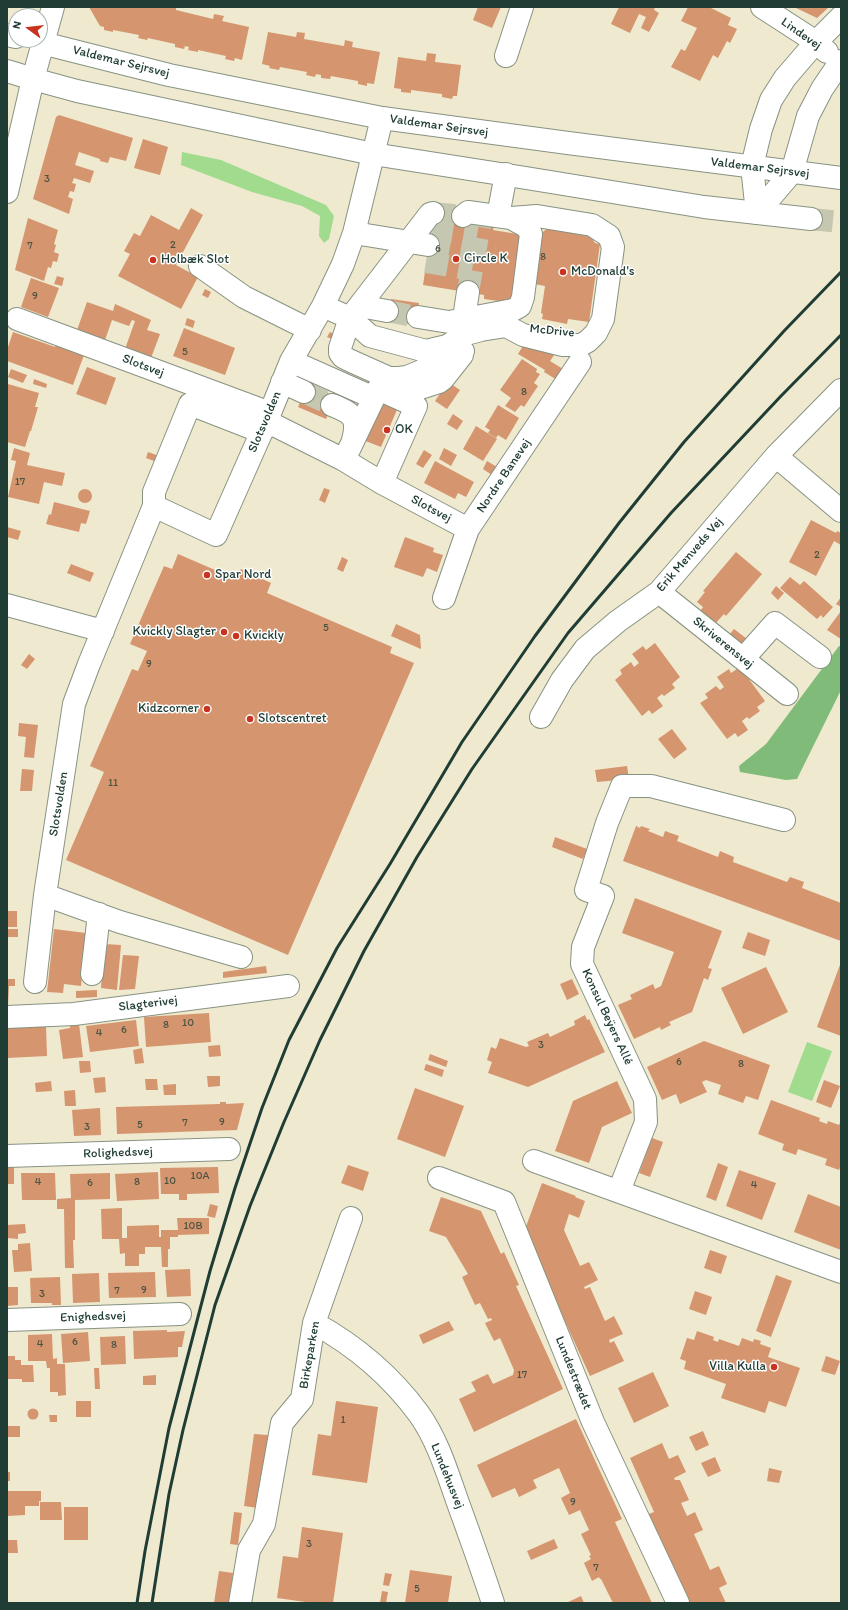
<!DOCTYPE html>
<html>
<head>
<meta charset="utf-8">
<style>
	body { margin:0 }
	#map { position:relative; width:848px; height:1610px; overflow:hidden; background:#efe9cf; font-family:Itim,sans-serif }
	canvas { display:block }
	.frame { position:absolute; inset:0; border:8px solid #1f3d34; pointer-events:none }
	.north { position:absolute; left:8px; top:8px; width:40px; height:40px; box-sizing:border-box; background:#fff; border:1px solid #a5b1ae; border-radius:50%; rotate:285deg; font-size:11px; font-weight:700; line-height:16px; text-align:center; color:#1f3d34 }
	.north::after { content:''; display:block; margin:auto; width:14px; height:18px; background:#c8321e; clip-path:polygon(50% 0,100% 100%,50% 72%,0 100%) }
</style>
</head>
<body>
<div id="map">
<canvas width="848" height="1610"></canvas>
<div class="frame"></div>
<div class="north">N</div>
</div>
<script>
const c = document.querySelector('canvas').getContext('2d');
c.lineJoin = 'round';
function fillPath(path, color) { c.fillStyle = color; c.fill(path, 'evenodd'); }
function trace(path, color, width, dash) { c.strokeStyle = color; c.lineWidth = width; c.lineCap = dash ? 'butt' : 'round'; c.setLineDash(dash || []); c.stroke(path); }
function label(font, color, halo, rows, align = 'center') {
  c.font = font + ' Itim,sans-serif'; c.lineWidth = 3; c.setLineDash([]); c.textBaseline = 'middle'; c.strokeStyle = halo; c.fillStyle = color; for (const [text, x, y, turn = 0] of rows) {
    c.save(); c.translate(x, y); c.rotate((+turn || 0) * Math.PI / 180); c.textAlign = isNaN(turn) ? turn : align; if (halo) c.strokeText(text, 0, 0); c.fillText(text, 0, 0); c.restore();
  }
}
const green = new Path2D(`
	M182 152 221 160 326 205 334 216 329 239 324 243 319 236 320 216 302 206 252 192 181 165Z
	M807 1042 832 1051 812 1101 788 1092Z`);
const forest = new Path2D(`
	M839 646H841V690L797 779 786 780 740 772 739 766 766 744Z`);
const building = new Path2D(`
	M89 7H176V10L213 19 214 14 224 16 222 21 249 27 242 60 235 58 234 61 225 59 226 56 198 50V52L188 50 189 47 185 46 184 49 175 47V44L148 38 147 40 138 38 139 35 113 30V32L104 30V27L100 26Z
	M478 7H501L492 28 473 20Z
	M619 7H655L654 10 659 13 649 32 641 28 646 17 639 14 630 33 611 24Z
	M688 7H709L731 18 728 25 737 29 730 43 727 41 718 58 713 55 700 81 671 67 681 49 685 51 697 28 681 21Z
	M794 7H829L817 18Z
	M268 32 296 37 297 32 305 33 304 39 344 46 345 40 353 42 352 47 380 52 374 84 367 83V86L358 84V81L331 76 330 79 321 78V75L316 74 315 77 306 75 307 72 280 67 279 70 269 68 270 66 262 64Z
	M427 53 436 54 435 62 461 65 457 96H453L452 99 442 97V94L411 90V93L401 92V89L394 88 398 57 426 61Z
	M59 115 133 138 126 161 110 157 108 163 100 161V159L79 152 75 165 94 171 90 183 74 178 72 183 76 184 74 192 70 191 68 197 73 199 69 214 33 199 56 117Z
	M143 139 168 147 160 175 134 168Z
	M191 208 203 215 176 265 198 277 181 309 118 276 130 254 124 251 134 233 140 236 151 215 179 230Z
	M434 211 495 221 493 230 523 235 512 303 484 299V295L423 285Z
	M28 218 58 230 54 244 56 245 54 252 59 254 57 262 53 261 51 268 48 267 44 281 15 270Z
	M551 226 588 232 595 243 600 244 589 322 568 319 567 324 542 319 543 314 541 313 545 286 529 283 536 237Z
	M57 276 64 278 62 286 54 284Z
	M31 278 59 288 48 317 21 307Z
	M205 289 211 292 208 298 202 295Z
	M391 299 419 303 417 325 386 321Z
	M87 302 113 311 115 304 151 320 147 330 160 334 151 358 125 349 135 321 132 320 129 326 112 320 105 340 77 330Z
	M187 318 195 321 193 328 185 325Z
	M184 328 235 348 225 375 173 356Z
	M13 332 55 347 57 343 84 355 73 385 7 361V350Z
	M330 332 334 334 332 339 327 337Z
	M526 341 559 348 550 361 563 369 557 380 544 372 545 370 518 354Z
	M522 359 537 369 536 372 540 374 534 383 538 386 524 407 521 405 515 412 505 406 511 398 500 390Z
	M87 367 116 378 106 405 76 394Z
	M11 369 27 375 23 383 8 377Z
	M34 379 47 384 46 388 33 384Z
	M448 382 460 390 447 409 435 401Z
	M8 384 39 393 35 407H38L31 431H30L25 447 7 442Z
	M308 384 336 397 326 419 298 407Z
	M381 397 399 405 381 447 363 440Z
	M498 405 519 418 506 440 498 435 496 438 488 433 490 430 485 427Z
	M453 414 463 421 457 430 447 424Z
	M476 426 497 439 483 461 463 449Z
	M14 448 30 453 27 465 65 473 62 486 44 482 39 504 8 497 16 461 11 460Z
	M444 448 457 455 451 466 439 459Z
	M424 450 432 455 423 468 416 464Z
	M148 452 159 456 157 462 146 458Z
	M435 461 474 482 466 497 458 493 455 499 424 483Z
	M487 461 497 467 492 475 483 469Z
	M324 488 330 490 325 503 319 500Z
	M78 496a7 7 0 1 1 14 0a7 7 0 1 1-14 0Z
	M54 502 90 511 86 524 81 523 79 532 46 524 49 514 51 515Z
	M811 520 836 533 837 531 841 533V545L834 541 816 576 789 562Z
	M7 527 21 531 18 540 7 537Z
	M405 537 434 548 433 552 443 555 437 572 427 568 423 577 394 567Z
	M736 552 762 574 726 616 724 614 714 625 699 613 703 607 697 602 705 592 703 591Z
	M178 554 236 579 241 569 271 583 267 593 392 647 390 653 414 663 288 955 66 860 104 772 90 766 132 669 138 671 147 651 130 644 164 566 172 569Z
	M342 557 348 560 343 572 337 569Z
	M71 564 94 573 90 582 67 573Z
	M790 577 800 585 804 581 833 607 823 618 821 615 817 619 780 588Z
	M776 586 784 593 778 600 771 593Z
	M841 597V607L836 604Z
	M841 611V639L827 630Z
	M396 624 420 635 421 649 391 636Z
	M734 629 747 639 742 645 729 635Z
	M655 643 680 677 672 684 675 688 664 696 662 694 657 698 663 706 652 714 649 710 642 716 615 680 622 674 620 670 631 662 634 667 639 663 632 654 643 646 646 650Z
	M29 654 35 659 27 669 21 665Z
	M740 667 765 701 757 707 760 711 749 719 747 717 742 721 748 730 738 737 735 733 727 739 700 703 708 698 705 694 716 686 720 690 724 687 717 677 729 669 731 673Z
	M19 723 38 725 34 758 24 757 26 737 18 736Z
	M672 729 687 749 674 759 658 739Z
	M627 766 629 779 597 782 595 770Z
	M22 769 34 770 32 791H20Z
	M636 826 640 828 641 826 650 829 648 831 663 837 665 831 679 836 677 841 718 857 720 851 734 857 733 862 787 882 790 877 804 882 802 888 841 903V941L623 861Z
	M555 837 587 849 583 859 552 847Z
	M635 898 722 931 708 968 712 969 708 980 704 978 692 1012 669 1022 671 1025 661 1030 660 1027 634 1039 618 1005 632 999 630 995 653 984 655 989 661 986 674 952 622 933Z
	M7 911H17V927H7Z
	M7 929H18V937H7Z
	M54 929 86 933 81 986 64 984 63 993 47 992Z
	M748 932 770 940 765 956 742 948Z
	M104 944 121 945 117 990 101 988Z
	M123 955 139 956 135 989 119 990Z
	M841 962V1036L817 1027Z
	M266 966 267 973 223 978V972Z
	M766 967 788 1012 743 1034 721 988Z
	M7 979H15V986H9L8 1005H7Z
	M572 979 579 994 567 1000 560 984Z
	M97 990V997L76 998V991Z
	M209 1013 211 1042 146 1047 144 1017Z
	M585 1015 587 1020 589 1019 605 1052 528 1087 488 1073 492 1062 487 1060 491 1047 496 1049 500 1038 526 1047 529 1046 527 1042 548 1033 550 1037 575 1025 574 1021Z
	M136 1020 139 1046 90 1052 86 1026Z
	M79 1024 83 1057 63 1059 59 1030 70 1028V1025Z
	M46 1026 47 1056 7 1058V1027Z
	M704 1041 770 1065 758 1100 746 1096 743 1103 718 1094 721 1085 706 1080 702 1082 707 1092 680 1104 676 1094 662 1100 647 1067Z
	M220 1045 221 1056 209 1057 208 1046Z
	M142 1048 144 1063 135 1064 133 1050Z
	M430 1054 448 1061 446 1067 428 1060Z
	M79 1061H90L91 1072 80 1073Z
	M426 1064 444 1070 442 1077 424 1070Z
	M207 1076H220V1086L208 1087Z
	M105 1077 106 1092 95 1093 93 1078Z
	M145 1079H157L158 1090H146Z
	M824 1080 840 1086 831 1108 816 1102Z
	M51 1081 52 1091 36 1092 35 1083Z
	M617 1081 632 1113 602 1127 589 1163 555 1151 573 1101Z
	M176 1084V1095H164L163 1085Z
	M415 1088 464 1106 445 1157 397 1139Z
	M75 1090 76 1106H65L64 1091Z
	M771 1100 820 1118 819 1121 827 1124 828 1121 839 1125 841 1121V1165L839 1170 825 1165 827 1159 798 1149 796 1155 782 1150 784 1144 758 1134Z
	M220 1102H226V1104L244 1103 237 1130 117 1134 116 1107 220 1104Z
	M100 1108 101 1135 74 1136 72 1110Z
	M652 1138 663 1142 650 1177 639 1173Z
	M718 1163 728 1167 716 1201 706 1197Z
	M348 1165 369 1172 363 1191 341 1183Z
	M7 1167H14V1184H7Z
	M218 1167 219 1193 187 1194V1200H179V1194H161L160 1168Z
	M739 1170 776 1183 762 1220 726 1206Z
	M158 1172 159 1199 117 1201 115 1174Z
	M21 1173H55L56 1200H22Z
	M110 1173V1199L75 1200V1240H73L74 1268H65L64 1209H57V1199L71 1198 70 1174Z
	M542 1183 576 1196 575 1197 585 1201 579 1218 569 1214 564 1230 580 1266 589 1262 598 1280 584 1287 585 1289 590 1287 605 1321 614 1316 623 1334 609 1340 610 1343 614 1341 624 1361 590 1376 524 1232Z
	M808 1194 841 1207V1250L794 1232Z
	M441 1197 481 1211 501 1254 504 1252 519 1285 516 1286 563 1389 474 1432 459 1399 476 1391 471 1382 488 1374 493 1384 513 1375 514 1370 500 1338 494 1341 485 1323 492 1320 491 1318 488 1319 480 1303 475 1305 462 1277 468 1274 446 1237 429 1231Z
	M210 1204 218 1206 215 1218 207 1216Z
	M122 1208V1238H127V1226L159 1225V1237H161V1230H178L177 1218H209V1234L178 1235V1237H170V1249H168V1267H162L161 1247H145V1254H139V1266H125V1253L120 1254 119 1239H102L101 1209Z
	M25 1224 26 1233 18 1234V1239L7 1238V1225Z
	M30 1243 32 1271 14 1272 12 1250H18V1244Z
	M710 1250 727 1256 721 1274 704 1268Z
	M190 1269 191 1296 167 1297 165 1270Z
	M155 1272 156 1297 109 1298 108 1273Z
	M99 1273 100 1302 73 1303 72 1274Z
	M776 1275 792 1281 771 1337 756 1331Z
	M60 1277 61 1305H52V1303H31L30 1278Z
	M7 1287H18V1305L7 1306Z
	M695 1291 712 1297 706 1315 689 1309Z
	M449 1321 454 1330 423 1344 419 1335Z
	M167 1330V1332L185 1331 182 1347H178V1357L134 1359 133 1331Z
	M697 1331 714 1337 713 1340 718 1342 719 1339 739 1346 742 1338 753 1342 754 1339 761 1341 760 1344 771 1348 768 1357 800 1368 786 1407 769 1401 765 1413 721 1398 726 1384 684 1369 686 1361 680 1359 687 1338 694 1340Z
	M88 1332 90 1361 63 1363 61 1334Z
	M52 1334 53 1359 57 1358V1364H65L66 1395 58 1396V1392H50V1368H47L46 1361H28V1335Z
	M125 1336 126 1364 101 1365 100 1337Z
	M7 1356H15V1360H21V1365H33L34 1382H22V1379H7Z
	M826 1356 840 1361 835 1375 821 1371Z
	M94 1368H99L100 1389H95Z
	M653 1372 669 1406 634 1423 618 1388Z
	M156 1375V1385H143V1376Z
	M76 1401H91V1417H76Z
	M336 1401 378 1407 367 1483 312 1475 318 1434 331 1436Z
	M27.5 1414a5.5 5.5 0 1 1 11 0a5.5 5.5 0 1 1-11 0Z
	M49 1415H57V1422H50Z
	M576 1419 622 1519 615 1522 652 1603H613L601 1579H600L599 1577 592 1581 584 1563 591 1559 589 1556 591 1555 581 1534 589 1530 580 1510 569 1515 561 1498 570 1493 559 1468 533 1480 537 1488 519 1497 515 1488 492 1498 477 1465Z
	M7 1426H20V1437H7Z
	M703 1431 709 1445 696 1451 689 1437Z
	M254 1434 268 1435 258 1508 244 1506Z
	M662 1443 669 1459 678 1455 686 1472 674 1478 675 1480H680L689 1500 681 1503 687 1516 695 1512 703 1530 694 1534 710 1570 719 1566 727 1584 719 1588 726 1603H686L646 1515 654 1512 630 1458Z
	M715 1457 721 1471 708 1477 701 1463Z
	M769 1468 782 1471 779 1483 767 1481Z
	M7 1472H10V1481H7Z
	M7 1491H41V1501H39V1506H25V1515L7 1516Z
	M40 1502H61L62 1520H40Z
	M64 1507H88V1540H64Z
	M234 1512 242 1513 238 1545 230 1544Z
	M302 1527 343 1533 333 1603H313L277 1598 283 1556 298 1558Z
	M554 1539 558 1548 531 1560 527 1551Z
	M7 1540H17L18 1553H7Z
	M410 1570 452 1576 448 1603H405Z
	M219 1571 233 1573 229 1603H214Z
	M385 1573 392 1574 389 1586 383 1585Z
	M382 1591 388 1592 386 1603H380Z
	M581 1596 584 1603H566Z`);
const minorTunnel = new Path2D(`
	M433 213 463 216
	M431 229 477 236
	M428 245 475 253
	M426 262 472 270
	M468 292 481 219
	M387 311 418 317
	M304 392 332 405`);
const majorTunnel = new Path2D(`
	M811 219 841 222`);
const minor = new Path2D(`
	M762 7 816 42 827 52
	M7 35 16 37
	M506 56 522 7
	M7 71 33 79
	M7 192 33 79 53 7
	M433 213 430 214 350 318 340 348V353L343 357 351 361 389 378H399L407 377 443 362 463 351
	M757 213 752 166 761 129 771 100 785 78 816 42 841 17
	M757 213 792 172 808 116 822 89 841 61
	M498 216 506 174
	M354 233 428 245
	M200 266 244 297 310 330
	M323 306 350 318 370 336 426 351 447 346 466 334 481 330 506 326 523 335 563 345H581L588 341 596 333 603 319 613 247 609 236 592 225 537 216 511 218 468 212 463 216
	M360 306 387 311
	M418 317 449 322 513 310 520 306 523 297 531 234 527 227 511 218
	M17 319 270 413
	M465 332 464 318 468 292
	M291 361 374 398
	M282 382 304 392
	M400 382 417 389 439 382 443 379 462 355
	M332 405C352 413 359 417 353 440
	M266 421 344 460 382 483 468 529
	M776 456 841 511
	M344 460 378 389 416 406 382 483
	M154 506V492L190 404 262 432
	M659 592 787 694
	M444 598 468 529 580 362
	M7 605 103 631
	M743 659 775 623 820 657
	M541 717 562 680 585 649 618 621 659 592 776 456 841 390
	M45 895 120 922 241 957
	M92 974 99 914
	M35 982 45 895 74 704 89 664 154 506 216 535 270 413 291 361 323 306 343 264 354 233 382 118
	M7 1017 74 1014 288 986
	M7 1156 229 1149
	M534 1161 841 1272
	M439 1178 504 1202 593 1422 678 1603
	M619 1191 646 1122 645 1099 582 964 583 947 603 896 586 890 607 823 622 786H651L784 820
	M7 1320 180 1314
	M314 1323C356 1346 391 1376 419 1414 438 1441 447 1472 458 1503 470 1536 482 1569 493 1603
	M240 1603 249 1550 264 1524 282 1423 302 1399 314 1323 351 1218`);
const major = new Path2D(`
	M42 43 169 75 382 118 568 143 841 178
	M33 79 77 91 373 154 526 178 704 207 811 219`);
const rail = new Path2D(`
	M137 1603 145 1551 169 1428 210 1271 235 1188 262 1108 289 1040 337 948 390 864 462 742 535 636 619 523 684 442 784 331 841 272
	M152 1603 169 1494 183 1430 215 1305 250 1206 284 1122 320 1040 364 951 417 857 472 769 568 633 671 513 781 396 841 335`);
const markers = [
	[456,259,4,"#c8321e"],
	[153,260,4,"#c8321e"],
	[563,272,4,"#c8321e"],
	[387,430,4,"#c8321e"],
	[207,575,4,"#c8321e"],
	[224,632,4,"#c8321e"],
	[236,636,4,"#c8321e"],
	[207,709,4,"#c8321e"],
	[250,719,4,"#c8321e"],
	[774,1367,4,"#c8321e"]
];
const numberNames = [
	["3",47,179],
	["2",173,245],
	["7",30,246],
	["6",438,249],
	["8",543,257],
	["9",35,296],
	["5",185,352],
	["8",524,392],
	["17",20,482],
	["2",817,555],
	["5",326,628],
	["9",149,664],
	["11",113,783],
	["10",188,1023],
	["8",166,1025],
	["6",124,1030],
	["4",99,1033],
	["3",541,1045],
	["6",679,1062],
	["8",741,1064],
	["9",222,1122],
	["7",185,1123],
	["5",140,1125],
	["3",87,1127],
	["10A",200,1176],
	["10",170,1181],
	["4",38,1182],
	["8",137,1182],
	["6",90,1183],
	["4",754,1185],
	["10B",193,1226],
	["9",144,1290],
	["7",117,1291],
	["3",42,1294],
	["6",75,1342],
	["4",40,1344],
	["8",114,1345],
	["17",522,1375],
	["1",343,1420],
	["9",573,1502],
	["3",309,1544],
	["7",596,1568],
	["5",417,1589]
];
const streetNames = [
	["Lindevej",801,34,35],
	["Valdemar Sejrsvej",121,62,14],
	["Valdemar Sejrsvej",439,126,8],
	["Valdemar Sejrsvej",760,168,7],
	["McDrive",552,331,6],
	["Slotsvej",143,366,21],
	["Slotsvolden",265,422,-67],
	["Nordre Banevej",504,476,-56],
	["Slotsvej",431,509,28],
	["Erik Menveds Vej",690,555,-49],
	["Skriverensvej",723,643,39],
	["Slotsvolden",59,804,-81],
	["Slagterivej",148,1004,-7],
	["Konsul Beÿers Allé",607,1017,65],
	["Rolighedsvej",118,1153,-2],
	["Enighedsvej",93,1317,-2],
	["Birkeparken",310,1355,-80],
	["Lundestrædet",573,1373,68],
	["Lundehusvej",447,1476,68]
];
const poiNames = [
	["Circle K",464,259],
	["Holbæk Slot",161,260],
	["McDonald's",571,272],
	["OK",395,430],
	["Spar Nord",215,575],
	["Kvickly Slagter",216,632,"right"],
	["Kvickly",244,636],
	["Kidzcorner",199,709,"right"],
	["Slotscentret",258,719],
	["Villa Kulla",766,1367,"right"]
];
fillPath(green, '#a0db8e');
fillPath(forest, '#80bb79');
fillPath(building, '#d5956e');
trace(minorTunnel, '#c5c7b0', 22, [22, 11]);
trace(majorTunnel, '#c5c7b0', 22, [22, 11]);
trace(minor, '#879382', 24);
trace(major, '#879382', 24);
trace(minor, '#fff', 22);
trace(major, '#fff', 22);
trace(rail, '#1f3d34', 3);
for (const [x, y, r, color] of markers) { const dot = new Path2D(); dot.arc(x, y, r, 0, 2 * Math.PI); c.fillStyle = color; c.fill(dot); trace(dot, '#fff', 1.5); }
label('11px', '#4c5342', null, numberNames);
label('13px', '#1f3d34', '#fff', streetNames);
label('13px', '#1f3d34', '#fff', poiNames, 'left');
</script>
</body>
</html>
